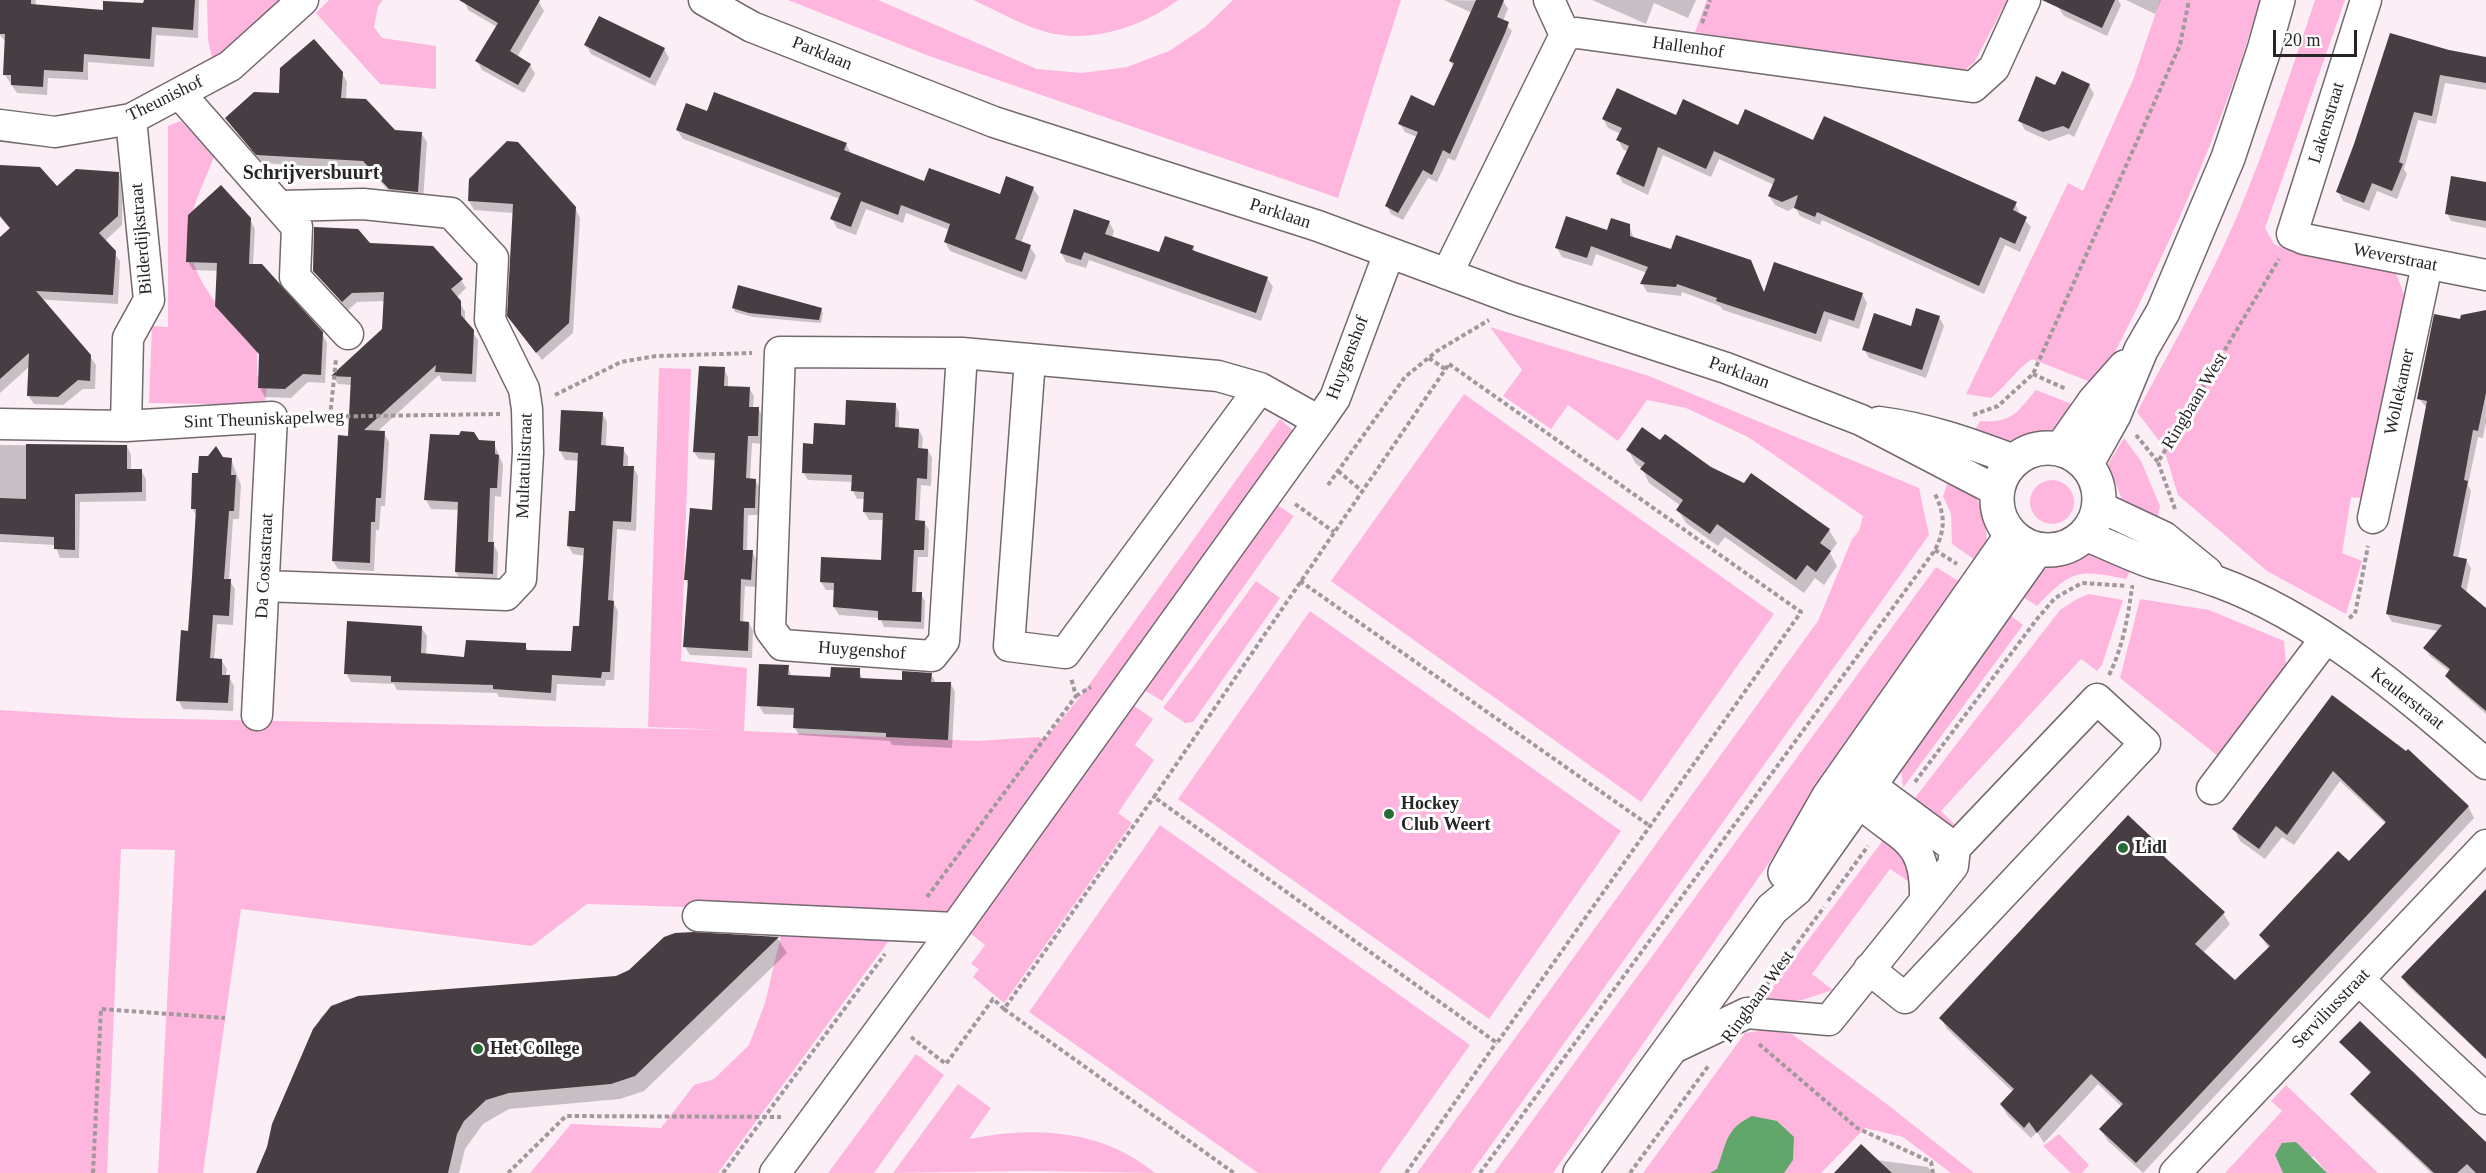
<!DOCTYPE html>
<html>
<head>
<meta charset="utf-8">
<style>
	body { margin:0 }
	#map { position:relative; width:2486px; height:1173px; overflow:hidden; background:#fbeff5; font-family:"Times New Roman",serif }
	canvas { display:block }
	.scale { position:absolute; left:2273px; top:30px; width:84px; height:27px; box-sizing:border-box; border:3px solid #292527; border-top:0; padding-left:8px; font-size:18px; line-height:21px; white-space:nowrap; color:#292527; -webkit-text-stroke:4px #fff; paint-order:stroke }
</style>
</head>
<body>
<div id="map">
<canvas width="2486" height="1173"></canvas>
<div class="scale">20 m</div>
</div>
<script>
const c = document.querySelector('canvas').getContext('2d');
c.lineJoin = 'round';
function fillPath(path, color) { c.fillStyle = color; c.fill(path, 'evenodd'); }
function trace(path, color, width, dash) { c.strokeStyle = color; c.lineWidth = width; c.lineCap = dash ? 'butt' : 'round'; c.setLineDash(dash || []); c.stroke(path); }
function label(font, color, halo, rows, align = 'center') {
  c.font = font + ' "Times New Roman",serif'; c.lineWidth = 6; c.setLineDash([]); c.textBaseline = 'middle'; c.strokeStyle = halo; c.fillStyle = color; for (const [text, x, y, turn = 0] of rows) {
    c.save(); c.translate(x, y); c.rotate((+turn || 0) * Math.PI / 180); c.textAlign = isNaN(turn) ? turn : align; if (halo) c.strokeText(text, 0, 0); c.fillText(text, 0, 0); c.restore();
  }
}
const green = new Path2D(`
	M207 0H284L213 62 208 40Z
	M329 0H383L378 6 374 27 382 38 436 46V89L380 84 316 13Z
	M788 0H878L1037 69 1082 73 1127 67 1169 51 1205 27 1233 0H1401L1338 198 929 56Z
	M973 0H1178C1143 27 1090 44 1046 32 1021 25 996 10 973 0Z
	M1707 0H2007L1974 63 1961 72H1944L1695 32Z
	M2160 0H2260C2221 134 2163 261 2098 385L2032 359C2016 370 2006 386 1991 398L1966 394 2068 183 2083 191 2133 80Z
	M2315 0H2345L2265 228 2274 244 2295 253 2396 273 2405 297 2369 499 2351 497 2342 553 2362 561 2346 614 2267 571 2178 495 2163 446 2137 412C2172 347 2209 282 2238 214 2267 144 2291 72 2315 0Z
	M181 121 214 157C206 177 196 198 191 218 179 272 225 314 257 350V376L268 375 265 405 149 403 152 326 168 327V126Z
	M1490 327 1649 376 1919 488 1929 535 1471 1173H1417L1818 621 1852 539 1859 531 1863 516 1748 437 1686 408 1647 400 1618 441 1568 405 1551 429 1503 396 1522 370Z
	M659 368 691 369 681 661 747 668 744 731 977 741 1038 737 1045 740 1083 693 1280 419 1296 433 945 918 907 916 718 1173H530L571 1124 661 1128 694 1085 714 1079 749 1045 765 1003 781 935 782 910 587 904 532 946 241 909 203 1173H158L175 850 121 849 107 1173H0V710L126 718 725 730 648 727Z
	M2036 390 2077 406C2070 413 2063 425 2055 430 2030 447 2000 441 1973 434L1980 421C2013 423 2016 413 2036 390Z
	M1464 394 1774 614 1641 802 1331 581Z
	M2124 438 2141 461 2160 506 2157 522 2123 502 2108 464Z
	M1949 479 1975 494 1984 516 1987 541 1975 560 1952 544 1951 514 1943 496Z
	M2030 502a22 22 0 1 1 44 0a22 22 0 1 1-44 0Z
	M1276 504 1294 516 1162 701 1144 690Z
	M2099 553 2133 566 2126 579C2076 569 2072 570 2037 606L2023 597 2043 570 2076 556Z
	M1936 567 1963 584 1553 1173H1494Z
	M1256 581 1280 598 1193 722 1185 723 1163 708Z
	M2089 594 2123 600 2102 665 2097 671 2081 659 1941 811 1956 826 1950 829 1911 803 2060 610 2075 600Z
	M2140 599 2209 610 2284 641 2286 664 2218 756 2120 678Z
	M1310 611 1621 831 1489 1019 1178 799Z
	M2010 615 2023 625 1903 788 1900 758Z
	M1130 703 1153 719 1135 745 1154 760 1118 813 1132 823 1004 1003 973 977 979 969 971 964 985 945 965 929Z
	M1160 825 1470 1045 1379 1173H1258L1029 1012Z
	M1887 835 1910 868 1908 881 1890 869 1812 974 1833 990 1802 1000 1761 1003Z
	M1764 1030 1792 1034 1888 1105 1974 1173H1951L1903 1137 1865 1128 1821 1173H1643L1745 1033Z
	M916 1054 944 1075 874 1173H828Z
	M958 1084 991 1108 969 1139C1033 1126 1102 1129 1155 1173L1030 1171 893 1173Z
	M2286 1085 2378 1173H2327L2314 1157 2275 1155 2283 1173H2225L2282 1111 2271 1101Z
	M2059 1134 2089 1165 2082 1173H2071L2043 1146Z`);
const water = new Path2D(`
	M1752 1116 1777 1121 1794 1137 1793 1160 1784 1173H1710L1717 1169C1727 1143 1725 1129 1752 1116Z
	M2296 1142 2327 1173H2283L2275 1155 2282 1143Z`);
const shadow = new Path2D(`
	M0 0H36L35 6 104 11 145 5V0H199L198 38 156 35 154 67 88 62V80L48 78 47 95 17 93 5 75 6 42 0 35Z
	M464 0 539 2 544 11 517 57 530 65 535 74 524 93 482 70 477 61 497 27 468 10Z
	M1444 0 1503 1 1508 9 1503 21 1512 31 1455 161 1448 158 1437 182 1428 178 1403 220 1391 214 1387 206 1417 137 1405 132 1400 124 1435 108 1454 67 1450 61 1472 13Z
	M1592 0H1696L1688 18 1654 3 1646 24Z
	M2061 0H2118L2121 5 2107 36 2064 16 2058 7Z
	M2126 0H2161L2155 14Z
	M586 45 664 49 669 58 655 86 591 54Z
	M2448 52 2486 59V90L2445 83 2436 124 2418 120 2404 169 2407 174 2397 199 2377 191 2369 211 2343 201 2338 192Z
	M342 73 347 82 346 100 394 131 421 133 427 142 423 201 395 198 370 170 263 163 226 119 280 95Z
	M2089 85 2094 94 2074 137 2069 134 2049 141 2025 130 2020 121 2056 87Z
	M708 113 846 144 851 153 925 183 1000 196 1033 188 1039 197 1021 243 1030 247 1036 256 1026 280 950 251 945 242 950 230 906 213 903 223 866 209 856 235 837 228 832 219 840 199 683 139 677 130Z
	M1676 117 1814 142 2015 203 2020 214 2031 227 2020 252 2005 245 1984 294 1822 220 1820 225 1800 216 1795 207 1788 211 1775 205 1769 196 1774 185 1719 159 1711 177 1663 155 1648 195 1623 183 1618 174 1628 152 1623 149 1618 140 1621 134 1608 128 1603 119Z
	M0 167 57 188 118 173 123 182 122 225 105 241 120 261 118 304 16 298 0 280V239L10 229 0 217Z
	M2486 184V228L2451 221 2447 213Z
	M469 201 575 208 580 218 573 333 542 360 509 316 514 213 474 210Z
	M250 219 255 229 253 265 322 333 327 343 325 383 308 382 291 398 265 397 260 388 261 357 217 306 219 271 193 270 188 262Z
	M1109 222 1114 231 1112 238 1159 253 1193 248 1196 253 1267 278 1273 287 1261 321 1089 260 1086 268 1066 262 1061 253Z
	M1629 225 1634 239 1765 294H1862L1867 303 1859 329 1829 319 1821 342 1723 310 1720 306 1682 292 1681 296 1647 292 1642 283 1647 273 1596 254 1592 266 1562 257 1557 248Z
	M369 245 461 280 466 288 456 298 465 311V322L478 340 476 382 442 381 439 375 376 433H384L389 442 385 506H381L379 530H376L374 571 338 569 333 561 350 437 352 385 338 384 333 376 383 330 385 301 357 302 348 310 314 270Z
	M733 308 821 309 823 313 821 323 753 317 735 312Z
	M1939 317 1944 326 1926 378 1869 358 1864 349Z
	M2486 320V422L2483 438 2478 437 2468 485 2471 491 2458 558 2466 560 2471 568 2466 593 2486 609V714L2452 684 2447 676 2450 672 2430 656 2425 648 2438 631 2392 622 2387 614 2427 408 2419 399 2462 321Z
	M0 340 90 356 96 365 95 389H83L63 405 34 404 28 395 30 366 0 393Z
	M724 369 728 377V387L749 388 754 396 753 408 758 409 763 416 762 444 752 443 750 480H755L760 488 758 515H748L747 551 752 552 756 559 755 587 745 586 743 623H749L753 631 752 658 690 655 685 647 689 586 686 580 691 510 713 511 716 460 699 459 694 452Z
	M895 404 899 412V429L919 430 923 438 922 450H928L932 458 931 486 921 485 919 522H924L929 530 928 557H918L916 593 921 594 925 601 924 629 884 627 880 618 839 615 834 607 835 590H826L821 582 882 562 884 520H869L864 512 865 499H857L853 491V482L808 480 803 472 815 445Z
	M602 413 607 422 606 447 623 449 628 457V467H633L638 476 636 531 617 529 613 602 618 611 614 680H606L605 686 557 684 556 701 499 697 497 693 397 690 394 684 351 682 346 673 421 627 427 636 426 655 466 659 525 645 529 652 573 653 580 627 585 556 573 554 568 546 576 513 579 461 565 460 560 451Z
	M478 442 494 443 503 465 501 497 495 496 493 543 498 553 497 582 461 581 456 572 459 510 431 509 426 500Z
	M1661 442 1829 530 1837 543 1830 553 1837 566 1824 585 1815 578 1804 593 1725 537 1718 546 1686 523 1678 510 1681 506 1649 483 1642 468 1636 464 1628 450Z
	M0 445 127 446 131 455V470H141L146 479V501L80 502 79 558H60L55 545 0 542Z
	M222 459H231L241 485 239 519H233L229 580 235 589 233 625 217 624 214 660 222 661 227 669 226 677H229L234 686 233 711 183 709 178 700 189 632 197 517 192 508 199 475Z
	M788 667 792 677 832 678 858 669 863 680 903 681 931 674 936 683 951 684 955 692 952 748 892 745 890 741 799 735 794 727 795 715 764 714 759 706Z
	M2332 697 2468 806 2474 818 2143 1173 2108 1141 2101 1130 2122 1107 2098 1084 2044 1143 2037 1132 2031 1138 2008 1116 2001 1105 2013 1092 1947 1029 1941 1018 2162 849 2167 861 2223 913 2230 924 2203 953 2235 982 2269 949 2261 936 2349 863 2386 824 2340 781 2294 845 2282 837 2265 859 2240 841 2234 829Z
	M2486 900V1059L2407 985 2403 978Z
	M675 935 778 939 787 953 644 1091 620 1099 509 1109 483 1124 465 1149 459 1173H257L268 1147 273 1125 321 1017 344 1000 616 977 630 971Z
	M2341 1042 2486 1144V1173H2431L2357 1102 2352 1094 2371 1074Z
	M1876 1160 1928 1167 1932 1173H1836Z`);
const building = new Path2D(`
	M0 0H31V4L103 10V1L143 3 144 0H195L193 30 152 27 150 59 84 54 83 72 44 70 43 87 11 85V75H3L5 34H0Z
	M459 0H540L510 51 531 64 518 85 475 61 498 23Z
	M1476 0H1504L1497 17 1509 22 1505 33 1450 154 1443 150 1432 175 1423 170 1398 213 1385 206 1418 132 1398 124 1411 95 1434 106 1454 63 1449 61Z
	M2042 0H2115L2102 28Z
	M599 16 665 48 650 78 584 45Z
	M2390 33 2449 50 2486 57V83L2440 75 2432 116 2414 112 2399 162 2403 164 2392 191 2372 183 2364 203 2336 192 2354 144Z
	M314 39 343 72 341 98 366 99 395 130 422 132 418 192 389 189 363 161 256 155 225 118 254 92 279 93 280 68Z
	M2062 71 2090 84 2069 129 2063 126 2043 132 2018 121 2036 76 2055 85Z
	M1617 88 1676 115 1683 99 1738 125 1745 109 1813 140 1824 116 2017 202 2013 210 2027 217 2015 244 2000 237 1979 286 1817 212 1815 217 1794 208 1798 195 1782 202 1768 196 1775 179 1714 151 1706 169 1658 147 1644 187 1616 174 1629 146 1616 140 1622 128 1602 119Z
	M714 92 847 143 844 150 924 181 929 168 1000 194 1006 176 1034 187 1015 239 1031 245 1022 272 944 242 950 224 901 205 898 215 861 201 851 227 830 219 841 193 676 130 686 103 707 111Z
	M507 141 518 142 576 207 569 323 536 353 507 316 513 204 468 201 469 179Z
	M0 165 40 167 57 186 76 169 119 172 118 216 99 233 116 251 113 295 36 291 91 355 90 381 78 380 58 397 27 396 29 353 0 379V237L10 228 0 216Z
	M2451 176 2486 182V221L2445 214Z
	M221 185 251 218 249 264H262L323 332 321 375 303 374 285 389 258 388 259 354 215 306 217 263 186 262 188 215Z
	M1074 209 1110 221 1105 234 1159 252 1165 236 1194 246 1192 250 1268 277 1256 313 1084 252 1081 260 1060 253Z
	M1566 216 1607 230 1611 218 1630 224V236L1671 249 1676 235 1751 260 1764 292 1774 262 1863 293 1854 321 1824 311 1816 334 1716 301 1717 298 1677 284 1676 287 1640 284 1648 267 1591 246 1587 258 1555 248Z
	M314 227 358 229 370 243 433 246 463 279 451 289 461 301V315L474 330 472 374 435 372 436 365 364 430 385 431 381 498H376L375 522H371L370 563 332 561 338 435 348 436 351 377 331 376 382 329 384 292 352 293 342 302 313 271Z
	M738 285 822 308 819 320 749 313 732 308Z
	M1916 308 1940 316 1922 370 1862 350 1874 313 1911 326Z
	M2486 310V393L2478 431 2473 430 2464 480 2468 481 2453 556 2467 559 2461 587 2486 608V711L2445 676 2450 669 2423 648 2442 625 2386 614 2427 401 2417 399 2434 314 2460 319 2461 315Z
	M699 366 725 367 724 386 750 387 749 407H759L758 436H748L746 478 756 479 755 508H744L743 550H753L751 580 741 579 740 621 749 622 748 651 683 647 688 580H684L690 508 712 510 715 453 693 452Z
	M846 400 896 403 895 427 919 429 918 448 928 449 927 479 917 478 915 520 925 521 924 550H914L912 592H922L921 622 878 620V611L833 607 834 583 820 582 821 557 881 560 883 513 863 512 864 492 851 491 852 475 802 473 803 443 813 444 814 423 845 425Z
	M561 410 603 412 601 445 624 447 623 466H634L631 522 613 521 608 600 614 601 610 672H602L601 678 552 675 551 693 493 689V685L391 682V676L344 674 347 621 422 626 421 653 464 657 466 640 526 643V650L571 651 573 626H579L584 548 567 546 569 511H575L578 453 559 451Z
	M1642 427 1660 440 1665 434 1711 467 1744 483 1751 473 1830 529 1820 543 1831 551 1816 572 1807 565 1796 580 1717 524 1710 534 1676 510 1683 500 1640 469 1645 463 1626 450Z
	M461 431 474 432 479 440 495 441V454L499 455 497 488H490L488 542H494L493 574 455 572 458 502 424 500 430 434 459 435Z
	M26 444 127 445V469H142V492L75 494V550L54 549V537L0 534V498L26 499Z
	M216 446 223 457 232 458 231 475H236L234 511H229L224 579H231L229 616 213 615 210 658 222 659V675H230L228 703 176 701 181 630 188 631 192 577 196 509H191L192 473H198L199 456H208Z
	M759 664 789 665 788 675 830 677 831 667 860 668V678L902 680V671L932 673 931 682H951L948 740 886 737V733L793 728 794 708 757 706Z
	M2332 695 2406 751 2408 749 2469 806 2136 1163 2099 1129 2123 1104 2091 1074 2037 1133 2029 1122 2024 1128 2000 1104 2014 1089 1939 1018 2128 815 2163 848 2159 852 2225 912 2195 944 2235 980 2270 946 2259 935 2338 851 2349 861 2386 822 2333 771 2287 835 2276 826 2259 849 2232 829Z
	M2486 889V1059L2401 977Z
	M694 932 779 937 635 1076 611 1084 509 1093 486 1100 464 1121 457 1134 448 1173H256L267 1147 272 1124 313 1029 331 1006 358 996 616 976 629 970 664 937 675 933Z
	M2360 1021 2486 1142V1173H2476L2467 1164 2457 1173H2434L2350 1094 2371 1072 2339 1042Z
	M1861 1144 1892 1173H1834Z`);
const path = new Path2D(`
	M1702 23 1710 0
	M1429 358 1445 369
	M1449 364 1801 612 1497 1043 1154 797Z
	M2033 374 2066 389
	M555 395 621 362 656 356 752 353
	M1973 415 1998 406 2033 374 2180 45 2189 0
	M301 417 500 414
	M330 417 336 359
	M2136 435 2158 462
	M1338 471 1362 491
	M1328 485 1405 377 1437 351 1489 320
	M1295 504 1334 532
	M2175 509 2158 462 2279 259
	M1935 550 1957 564
	M1300 581 1650 826
	M2349 618 2355 614 2368 546
	M2109 675C2123 647 2128 617 2132 587H2134
	M1076 696 1091 687
	M1915 782 2037 619 2055 598 2082 583 2127 586
	M927 897 1076 696 1071 678
	M1828 901 1868 846
	M1766 986 1824 907
	M1004 1009 1234 1173
	M911 1037 946 1064 993 999 1004 1009 1154 797
	M1759 1044 1857 1128 1931 1162 1933 1173
	M93 1173 101 1009 225 1018
	M508 1173 566 1116 781 1117
	M723 1173 885 954
	M1406 1173 1496 1043
	M1480 1173 1935 550C1946 528 1945 514 1934 492
	M1630 1173 1709 1065`);
const minor = new Path2D(`
	M704 0 752 27 994 122 1318 226 1512 298 1726 368 1861 420 1997 491
	M1549 0 1565 35
	M2366 0 2292 234 2304 239 2486 275
	M180 94 297 227 295 277 348 334
	M0 125 55 132 131 119 230 66 303 0
	M1447 274 1565 35 1577 33 1973 87 1994 68 2025 0
	M962 353 944 641 932 656 782 645 770 629 780 352 962 353 1218 376 1260 388 1319 421 1335 398 1389 253
	M1030 359 1009 646 1065 653 1260 388
	M1879 422C1927 428 1969 443 2014 460
	M0 424 126 426 272 417 257 715
	M126 426 128 338 149 300 131 119
	M2098 506 2164 537 2207 572
	M2373 518 2427 265
	M2084 535C2107 544 2129 555 2152 563 2174 569 2197 574 2218 582 2317 618 2407 696 2486 764
	M265 586 506 595 521 579 528 452 527 409 524 389 490 320 493 258 451 213 363 204 281 206
	M1848 778C1852 786 1855 797 1861 803 1899 839 1926 836 1925 897
	M2212 789 2326 638
	M1878 791 1955 848
	M698 916 955 928
	M2359 980 2486 1099
	M1669 1050 1747 1013 1829 1020 1953 866 1955 848 2097 699 2145 743 1905 998 1869 969
	M775 1173 955 928 1319 421
	M2175 1173 2486 845`);
const major = new Path2D(`
	M1997 499a51 51 0 1 1 102 0a51 51 0 1 1-102 0Z
	M2061 449 2094 402 2125 367
	M2086 465 2114 415 2141 350 2163 312 2228 158 2264 50 2278 0
	M1785 873 1829 796 2012 535
	M1580 1173 1772 909 1796 889 2037 549`);
const markers = [
	[1389,814,6,"#276b35"],
	[2123,848,6,"#276b35"],
	[478,1049,6,"#276b35"]
];
const streetNames = [
	["Hallenhof",1688,48,8],
	["Parklaan",822,54,22],
	["Theunishof",165,99,-26],
	["Lakenstraat",2327,123,-73],
	["Parklaan",1280,214,18],
	["Bilderdijkstraat",142,239,-95],
	["Weverstraat",2395,258,11],
	["Huygenshof",1348,358,-69],
	["Parklaan",1739,373,20],
	["Wollekamer",2400,392,-78],
	["Ringbaan West",2195,401,-59],
	["Sint Theuniskapelweg",264,420,-2],
	["Multatulistraat",525,466,-88],
	["Da Costastraat",265,566,-87],
	["Huygenshof",862,651,4],
	["Keulerstraat",2407,699,38],
	["Ringbaan West",1758,997,-54],
	["Serviliusstraat",2331,1009,-46]
];
const poiNames = [
	["Hockey",1401,804],
	["Club Weert",1401,825],
	["Lidl",2135,848],
	["Het College",490,1049]
];
const neighbourhoodNames = [
	["Schrijversbuurt",311,174]
];
fillPath(green, '#feb6df');
fillPath(water, '#61a76c');
fillPath(shadow, '#0003');
fillPath(building, '#473e43');
trace(minor, '#73686e', 33);
trace(major, '#73686e', 36);
trace(path, '#a1989c', 4, [4.5, 3]);
trace(minor, '#fff', 30);
trace(major, '#fff', 33);
for (const [x, y, r, color] of markers) { const dot = new Path2D(); dot.arc(x, y, r, 0, 2 * Math.PI); c.fillStyle = color; c.fill(dot); trace(dot, '#fff', 2); }
label('18px', '#292527', '#fff', streetNames);
label('bold 18px', '#292527', '#fff', poiNames, 'left');
label('bold 20px', '#292527', '#fff', neighbourhoodNames);
</script>
</body>
</html>
